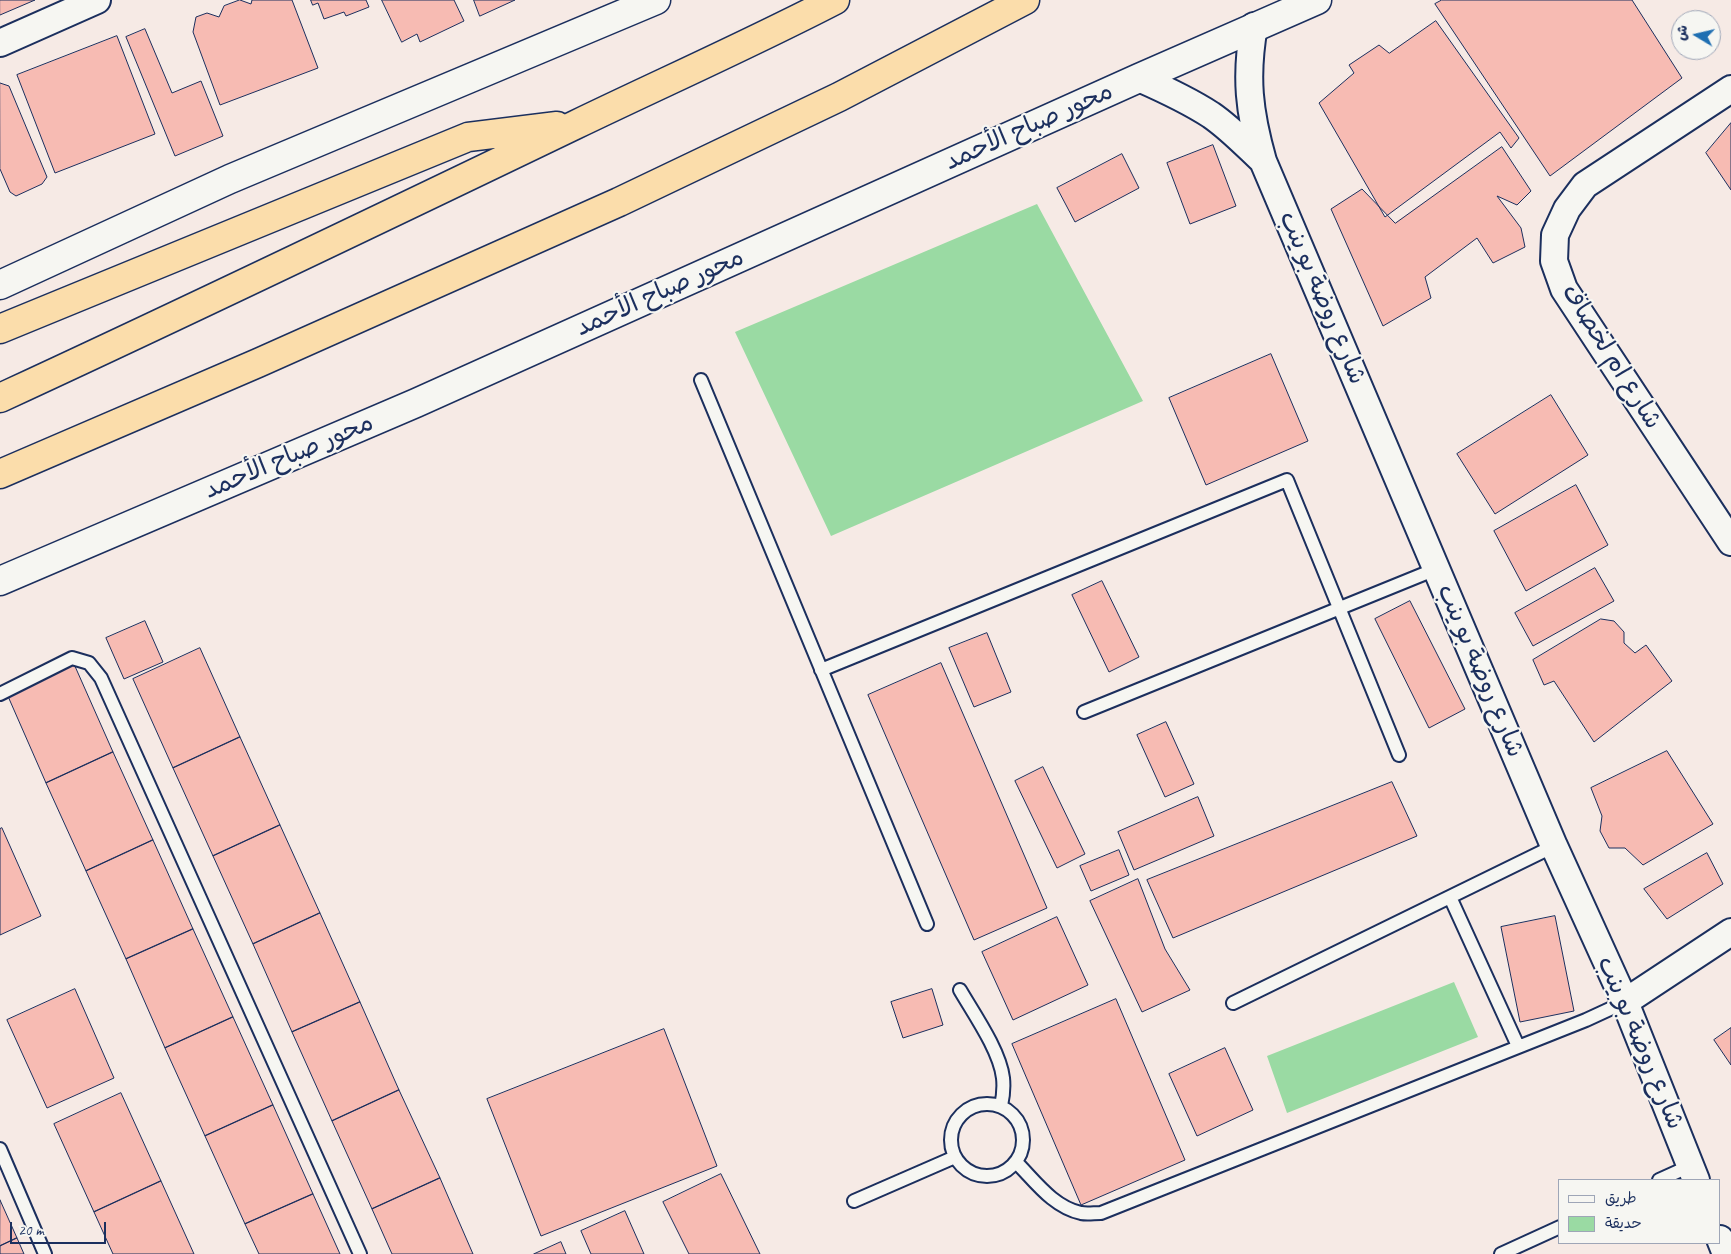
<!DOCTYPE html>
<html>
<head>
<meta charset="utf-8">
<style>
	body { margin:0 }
	#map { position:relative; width:1731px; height:1254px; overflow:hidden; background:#f6eae5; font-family:Caveat,"Playpen Sans Arabic",sans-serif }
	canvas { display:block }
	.legend { position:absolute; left:1558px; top:1179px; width:162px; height:65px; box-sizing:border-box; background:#f6f6f2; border:1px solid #9ea6b7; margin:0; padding:6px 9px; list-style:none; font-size:15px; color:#1b2f5e }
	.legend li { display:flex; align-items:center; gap:10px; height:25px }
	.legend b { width:25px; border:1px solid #9ea6b7 }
	.north { position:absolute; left:1671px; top:10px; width:50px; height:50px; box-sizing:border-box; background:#f6f6f2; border:1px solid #9ea6b7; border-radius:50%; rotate:279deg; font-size:14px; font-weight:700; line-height:20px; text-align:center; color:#1b2f5e }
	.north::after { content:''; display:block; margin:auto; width:18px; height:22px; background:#1f6fb2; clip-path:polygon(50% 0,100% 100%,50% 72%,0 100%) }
	.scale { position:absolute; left:10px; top:1222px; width:96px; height:22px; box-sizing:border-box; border:2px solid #1b2f5e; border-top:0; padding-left:6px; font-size:15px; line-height:18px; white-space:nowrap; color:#1b2f5e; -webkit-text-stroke:4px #f6f6f2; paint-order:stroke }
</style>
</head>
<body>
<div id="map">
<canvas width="1731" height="1254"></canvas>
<ul class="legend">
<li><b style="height:6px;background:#f6f6f2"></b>طريق</li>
<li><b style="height:14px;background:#9adaa3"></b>حديقة</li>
</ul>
<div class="north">ش</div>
<div class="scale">20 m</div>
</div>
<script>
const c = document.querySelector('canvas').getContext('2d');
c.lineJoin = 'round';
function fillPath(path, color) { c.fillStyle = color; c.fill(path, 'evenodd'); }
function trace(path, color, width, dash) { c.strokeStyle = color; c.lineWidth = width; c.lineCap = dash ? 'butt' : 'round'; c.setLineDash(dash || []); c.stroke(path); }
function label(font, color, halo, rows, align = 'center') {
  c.font = font + ' Caveat,"Playpen Sans Arabic",sans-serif'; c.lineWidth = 4.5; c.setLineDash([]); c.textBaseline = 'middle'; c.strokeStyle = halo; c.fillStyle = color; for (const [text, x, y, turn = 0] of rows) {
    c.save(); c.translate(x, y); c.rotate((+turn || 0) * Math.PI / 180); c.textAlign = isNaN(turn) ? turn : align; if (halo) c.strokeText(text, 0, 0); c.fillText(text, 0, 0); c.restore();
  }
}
const green = new Path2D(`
	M1037 204 1143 401 831 536 735 332Z
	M1454 982 1478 1037 1287 1113 1267 1056Z`);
const building = new Path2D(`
	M0 0H35L0 15Z
	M240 0 251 4 252 0H292L318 68 220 105 193 32 196 17 207 13 219 17 224 6Z
	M311 0H366L369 7 346 16 344 12 324 19 318 3 313 5Z
	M382 0H454L464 21 420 42 417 34 402 42Z
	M474 0H515L480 16Z
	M1442 0H1632L1682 78 1550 176 1435 4Z
	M1436 21 1519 138 1511 148 1500 132 1385 217 1319 103 1354 73 1349 65 1379 45 1389 53Z
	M145 29 172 93 201 81 223 136 175 156 126 37Z
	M117 36 155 134 55 173 17 75Z
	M0 83 9 86 47 177 42 184 16 196 10 192 0 169Z
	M1731 123V190L1706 153Z
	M1213 145 1236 206 1190 224 1167 163Z
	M1502 147 1531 191 1517 205 1497 196 1521 228 1525 247 1493 263 1477 238 1425 277 1431 298 1383 326 1331 209 1362 189 1395 223Z
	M1122 154 1139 188 1075 222 1057 188Z
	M1271 354 1308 441 1206 485 1169 398Z
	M1551 395 1588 455 1495 514 1457 454Z
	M1576 485 1608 545 1526 591 1494 531Z
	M1595 568 1614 601 1533 646 1515 613Z
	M1102 581 1139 657 1109 672 1072 595Z
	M1410 601 1465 709 1429 728 1375 619Z
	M1601 619 1614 621 1624 632V643L1635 653 1646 645 1672 681 1594 742 1554 681 1544 685 1533 660Z
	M145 621 163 662 124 679 106 638Z
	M987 633 1011 692 974 707 949 648Z
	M200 648 240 737 173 768 133 679Z
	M941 663 1047 908 974 940 868 695Z
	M74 664 113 752 46 783 7 694Z
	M1166 722 1194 784 1165 797 1137 735Z
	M240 737 280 825 213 856 173 768Z
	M1667 751 1713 824 1643 865 1625 848H1609L1600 831 1602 816 1591 788Z
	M113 752 153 840 86 871 46 783Z
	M1043 767 1085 854 1057 868 1015 781Z
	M1392 782 1417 836 1173 938 1147 880Z
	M1198 797 1214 836 1134 870 1118 832Z
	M280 825 320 913 253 944 213 856Z
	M2 828 41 916 0 935V829Z
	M153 840 193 929 126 959 86 871Z
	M1119 850 1129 875 1091 891 1080 866Z
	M1707 853 1723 884 1667 919 1644 889Z
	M1138 879 1165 949 1190 990 1142 1012 1090 901Z
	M320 913 360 1002 292 1032 253 944Z
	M1555 916 1574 1011 1520 1022 1501 927Z
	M1057 917 1088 985 1013 1020 982 952Z
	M193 929 233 1017 165 1048 126 959Z
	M75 989 114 1078 47 1108 7 1020Z
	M932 989 943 1025 903 1038 891 1002Z
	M1116 999 1185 1160 1081 1205 1012 1044Z
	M360 1002 399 1090 332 1121 292 1032Z
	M233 1017 273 1105 205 1136 165 1048Z
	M1731 1028V1065L1714 1040Z
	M664 1029 717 1166 541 1236 487 1099Z
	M1225 1048 1253 1110 1197 1136 1169 1074Z
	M399 1090 440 1178 372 1209 332 1121Z
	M121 1093 161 1181 94 1212 54 1124Z
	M273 1105 313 1194 245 1224 205 1136Z
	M721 1174 760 1254H689L663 1202Z
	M440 1178 473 1254H392L372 1209Z
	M161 1181 194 1254H113L94 1212Z
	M313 1194 340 1254H259L245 1224Z
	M0 1200 17 1238 0 1246Z
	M625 1211 644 1254H591L581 1231Z
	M17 1238 24 1254H0V1246Z
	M561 1242 566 1254H534Z`);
const lane = new Path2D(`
	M701 380 927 924
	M821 670 1287 480 1399 755
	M0 694 72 658 89 663 101 678 360 1254
	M1084 712 1436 569
	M1450 897 1518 1046
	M960 990C974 1014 1000 1051 1003 1078 1004 1087 1003 1097 1001 1106
	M1233 1003 1554 846
	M951 1140a36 36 0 1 1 72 0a36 36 0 1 1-72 0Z
	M0 1149 45 1254
	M1016 1162C1035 1181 1053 1207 1081 1213 1087 1214 1094 1213 1101 1213L1586 1020 1625 1002
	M1659 1180 1690 1166
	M854 1201 955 1157
	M1501 1254 1560 1227`);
const street = new Path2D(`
	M1254 26C1245 77 1249 112 1263 161L1554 846 1625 1002 1696 1180
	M0 43 97 0
	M1139 78C1164 89 1188 100 1211 115 1230 128 1246 145 1263 161
	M1731 89 1585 185 1567 209 1555 235 1554 261 1564 289 1731 542
	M1625 1002 1731 932
	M1720 1239 1726 1254`);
const secondary = new Path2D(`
	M0 285 230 179 656 0
	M0 581 416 403 1139 78 1317 0`);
const highway = new Path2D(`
	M0 329 468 137 557 126
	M0 398C193 309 384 217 575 125 662 83 750 44 835 0
	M0 474 258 363 619 202 839 97 1025 0`);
const streetNames = [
	["محور صباح الأحمد",1029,127,-24],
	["محور صباح الأحمد",660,293,-24],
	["شارع روضة بو ينب",1322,298,67],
	["شارع ام لخصاف",1611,357,58],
	["محور صباح الأحمد",289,457,-23],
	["شارع روضة بو ينب",1480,671,67],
	["شارع روضة بو ينب",1640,1043,67]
];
fillPath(green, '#9adaa3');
fillPath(building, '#f7bbb3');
trace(building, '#1b2f5e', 1);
trace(lane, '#1b2f5e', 16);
trace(street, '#1b2f5e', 30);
trace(secondary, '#1b2f5e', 31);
trace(highway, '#1b2f5e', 31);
trace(lane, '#f6f6f2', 12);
trace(street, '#f6f6f2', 26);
trace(secondary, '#f6f6f2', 28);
trace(highway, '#fbddab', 28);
label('25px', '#1b2f5e', '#f6f6f2', streetNames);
</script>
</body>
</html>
